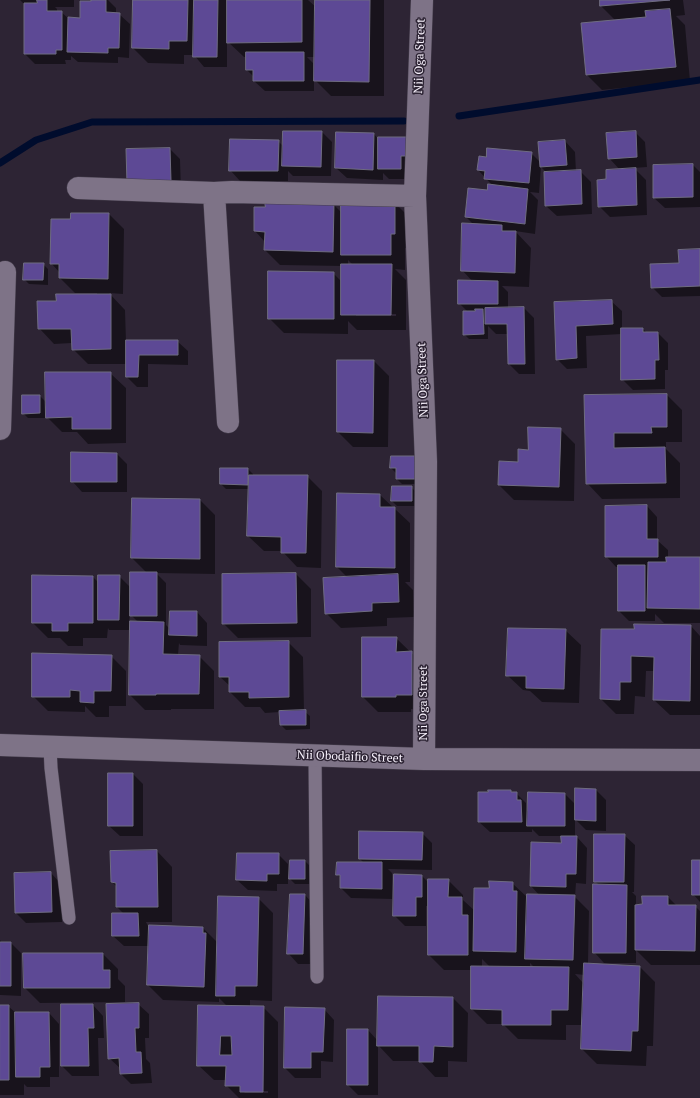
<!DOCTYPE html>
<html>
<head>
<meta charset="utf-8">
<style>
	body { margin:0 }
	canvas { display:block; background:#2d2434 }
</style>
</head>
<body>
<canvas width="700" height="1098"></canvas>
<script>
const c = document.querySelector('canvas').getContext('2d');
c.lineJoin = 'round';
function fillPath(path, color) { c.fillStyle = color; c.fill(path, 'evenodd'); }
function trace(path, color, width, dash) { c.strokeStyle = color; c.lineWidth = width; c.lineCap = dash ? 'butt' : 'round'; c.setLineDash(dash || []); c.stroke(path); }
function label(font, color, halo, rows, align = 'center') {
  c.font = font + ' "PT Serif",serif'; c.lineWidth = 3; c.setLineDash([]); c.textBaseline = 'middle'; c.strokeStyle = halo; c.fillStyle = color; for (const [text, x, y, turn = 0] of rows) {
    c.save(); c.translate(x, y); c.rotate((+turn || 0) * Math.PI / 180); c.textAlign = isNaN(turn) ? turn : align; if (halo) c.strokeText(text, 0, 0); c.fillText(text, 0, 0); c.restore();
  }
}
const shadow = new Path2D(`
	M20 0H74V7H55L57 9V12H61L68 18 81 19 92 2V0H108L116 8V14H119L130 24 129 58 118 57V63L78 62 71 56V60H65L66 64H35L25 54V5Z
	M134 0H308L316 7V0H384V96H331L314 79V91H265L254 81V77L247 70V57H244L227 41V67H204L194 55H184V64L148 63 133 48ZM307 57H316L315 76H314L313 63Z
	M601 0H683L685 15 676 16 685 25 690 81 602 90 587 75 616 21 601 6Z
	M322 132 332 142 331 176H293L288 171V181H240L230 170 278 141 283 146Z
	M635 132 645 142 647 167 634 168 646 180 647 215 610 217 599 206 607 180 620 170 609 158Z
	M374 134 379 140 422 149 410 179H389L383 173V180L347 178 336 168Z
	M565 141 575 152 576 172 580 171 591 182 592 214 557 216 546 206 547 173 541 167 539 193 530 192 538 200 535 234 515 231 531 248 529 287 502 286 508 292V308H524L534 318 535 374H519L509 364 508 334H496L488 326V339H469L464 334 468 312 459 303 473 282 462 270 474 225 466 217 493 186 478 170 487 158 531 153 541 163Z
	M170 149 180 159 181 191 128 182Z
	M693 165 700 172V207L665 208 654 198Z
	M395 203 410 218V249L405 248V270L395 269 406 280V330H357L348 321V334L284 333 269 318 333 273 342 282V266L280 265 265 250V242L255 231 333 204 342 213ZM348 260 353 265H348ZM356 314H396V316H356Z
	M72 214H109L124 229 123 294 109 293 125 310 126 341H177L188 351V365L148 364V387H137L127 377V364H88L73 349 72 343 54 344 39 328 57 302 97 295V293H75L60 278V273L51 263 71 220Z
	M700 250V296L662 297 652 287 680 264Z
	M43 264 48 269V285L29 284 24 279Z
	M611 301 622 311V329H643L647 333H658L668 343V370H665V389L633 390 622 379V334L586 336 587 368 567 369 557 359 555 303Z
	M374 361 389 376 388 447H353L338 432Z
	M110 373 126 388V443L88 444 77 432H62L47 417V406H45V418H28L23 413 40 396 47 403Z
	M667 395 682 410V442H666V447H664L680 463V498L602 499 587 483 586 396Z
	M560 429 575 444 574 501 514 500 499 485 528 451Z
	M117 454 127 464V492H82L72 481Z
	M414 457 419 484H402L397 479 396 473 391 468Z
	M248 469 253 474V476H307L322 491 321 568 297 567 282 551H264L248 536 249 489H226L221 484Z
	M393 487H411L416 492V506H397L392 501Z
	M380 495 410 523V582H405L413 590 414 617 387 618V626L341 628 326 613 348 578 337 567Z
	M133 499 200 500 215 515V574L156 573 166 583V625L170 629 197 612 207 623V646L180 645 179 643 178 655 199 656 214 671V709H171V710H145L130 695 131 630H109L108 628 107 638H83V646H68L60 638H48L33 623 93 577 99 583 119 576 131 588 147 573 132 558ZM130 614 138 622H129Z
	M647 506 657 517V540L668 550V558H700V623H664L655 614V621H629L619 611V567H616L606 556Z
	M296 574 311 589V637L238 638 223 623Z
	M691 626 700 636V715H670L654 700 655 671H646L645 697 635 696 634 714H616L601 699 635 630Z
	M565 630 581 645 579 703 542 702 530 691 523 690 507 675Z
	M396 638 427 668V710L411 709V712H378L363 697Z
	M288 642 303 657 304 711 310 716V729L286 730 281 725 280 712 265 713 260 707H245L230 692V686L220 677V643Z
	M111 656 126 671V706H109V717H96L85 706V712L48 711 33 696Z
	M133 774 143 784V836H120L109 826Z
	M596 790 606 800V831L586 830 575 819V837H577L587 848 586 884 576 883 575 897 589 911 588 964 640 967 655 982 653 1046H647L646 1066 597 1064 582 1049 583 1025H566V1040L518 1039 503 1024H487L472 1009V970H444L429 955V906H426V926H405L394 915 422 876 429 883 448 880 463 895V900L475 911 490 889 512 883 528 898 540 896 531 886 562 844V836H539L532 829V832H490L479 822V793L510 791 513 793H516L526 803 527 811H529L565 794 576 805ZM482 959 490 967H482ZM530 963 535 968H530ZM575 974 585 975 584 984Z
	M422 833 432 843V870L388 869 392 873V899L351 898 341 888V878L337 874 364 863 360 859Z
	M624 835 635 845 634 892H632L636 896V906L643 905 668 897 677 906H695L700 911V965H651L636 950V963H604L594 952 599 885 595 881Z
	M157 851 172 867V922H146L148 926 203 928 218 943 258 898 273 913 272 1001 250 1000V1007H263L278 1022V1098H239L226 1085V1080H214L198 1065 228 1007 219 998V1002L163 1000 148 985 149 946H124L113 936 124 914 117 907V887L112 882ZM243 1091H268V1093H245Z
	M278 854 288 864V884H277V891L248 890 237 880Z
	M291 861H305L310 866V884H295L290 879Z
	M700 861V902L693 894Z
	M51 873 61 884 62 922 26 923 16 913 15 874Z
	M305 895 315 906 313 964H298L288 953Z
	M0 940 2 943H11L21 953V996L0 995Z
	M103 954 118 969V979L125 986V1002L40 1003 25 988Z
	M453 998 468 1013 467 1062 448 1061V1077H435L420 1061H393L378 1045V1095H358L348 1085V1030H368L378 1041Z
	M138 1004 149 1014V1038H145L146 1059 150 1063 152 1083 131 1084 121 1074V1069L109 1058Z
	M93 1005 103 1016 104 1038H98L99 1076H72L62 1066Z
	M0 1006H8L16 1013H49L59 1024V1077H50V1087H27L24 1084V1095H0Z
	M324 1009 334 1020 333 1062 321 1061V1078H295L285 1068Z`);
const stream = new Path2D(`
	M459 116 700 80
	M0 163 36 140 92 122 404 121`);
const building = new Path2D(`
	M37 0H47V11H62V50H56V54H24V3H37Z
	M91 0H106V12L120 13 119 48H108V53L67 52 68 17 80 18V1H91Z
	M133 0H188L187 41H169V49L132 48Z
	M194 0H218L217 57H193Z
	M227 0H302V42L227 43Z
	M315 0H370L369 82 314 81Z
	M600 0H670L600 6Z
	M670 9 676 67 586 75 581 23 646 17 645 11Z
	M246 52H304V81H253V70H246Z
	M283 131H322L321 167 282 166Z
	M636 131 637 157 608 159 606 133Z
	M336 132 374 133 373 170 335 168Z
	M378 137H412V156H401V169H378Z
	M230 139 279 140 278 171H229Z
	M565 140 567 165 540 167 538 142Z
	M170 148 171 181 127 183 126 149Z
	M487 148 532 152 529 183 484 179 485 171 477 170 479 156 486 157Z
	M693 164V197L653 198V165Z
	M636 168 637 205 598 207 597 180 606 179V170Z
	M581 170 582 204 545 206 544 172Z
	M488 184 528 189 525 224 465 217 468 188 487 190Z
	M265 202 334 203 333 252 264 250 265 232 254 231V207H265Z
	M341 202H395V234H391V255H341Z
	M71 213H109L108 279 59 278V264H50L51 219H70Z
	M462 223 502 225V231H516L515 273 461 271Z
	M700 249V286L651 288 650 264 679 263 678 250Z
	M24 263H44L43 280H23Z
	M341 264H392L391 315H341Z
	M268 271 334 272V319H268Z
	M458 280 498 281V304H458Z
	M56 294H111V349L72 350 71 329H38L37 301H56Z
	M612 300 613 324 576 326 577 358 556 360 554 302Z
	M524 307 525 364H508L507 324H485V308Z
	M475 309H483L484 334 463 335V311H475Z
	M621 328H643V332H658L659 360H655V379L621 380Z
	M126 340H178V355H139L138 377H126Z
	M337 360H374L373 433 337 432Z
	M45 372H111V429H72V417L46 418Z
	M667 394V427H651L652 433H614V448L665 447 666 483 586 484 584 395Z
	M22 395H40V413L22 414Z
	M528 427 561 428 559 487 498 485 499 461 518 462V449L528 450Z
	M71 452 117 453V482H71Z
	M391 456H415V479H396V468H390Z
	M220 468H248V485L220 484Z
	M249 475H308L306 553H281V537L247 536Z
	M392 486H412V501H391Z
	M337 493 380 494V507H395V568L336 567Z
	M132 498 200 499V559L131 558Z
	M647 505V539H658V557H605V506Z
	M666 557H700V609L647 608 648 562H666Z
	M618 565H645V611H618Z
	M130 572H157V616H130Z
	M296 573 297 623 222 624V574Z
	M398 574 399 602 372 603V611L325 614 323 578Z
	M32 575 93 576V623H68V631H52V623H32Z
	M98 575H120L119 620H98Z
	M170 611H197V636L169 635Z
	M130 621 164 622 163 654 200 655 199 694H156V695H129Z
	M634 624 691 625 690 701 653 700 654 657 631 656V682H620V700L600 699 601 629H634Z
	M508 628 566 629 564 689 526 688V676H506Z
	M362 637H397L396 652 412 651V695H396V697H362Z
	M289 641V697L249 698V692H229V677H219V642Z
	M32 653 112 655 111 691H94V703L80 702V691L70 690V697H32Z
	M306 710V725H280L279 711Z
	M108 773H133V826H108Z
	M575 788 596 789V821L575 820Z
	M488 790H511V792H517V800H521L522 822H478V792H488Z
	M528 792 565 793V826H527Z
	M359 831 423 832 422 860 359 859Z
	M594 834H625L624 882H594Z
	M561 836H577L576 874H566V887L530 886 531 842 561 843Z
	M157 850 158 907H116V883L111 882 110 851Z
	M237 853H279V874H267V881L236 880Z
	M290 860H305V879H289Z
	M692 860H700V895H692Z
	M337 862H382V889L340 888V875H336Z
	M51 872 52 912 15 913 14 873Z
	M394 874 422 875V897H416V916H393Z
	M428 879H449L448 897H462V915H468V955H428Z
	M489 881 513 882V891H517L516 952 473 951 474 888H489Z
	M593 884 627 885 626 953H593Z
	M290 894H305L303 954H287Z
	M527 894 575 895 573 960 525 959Z
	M218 896 259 897 257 986H235V996H216Z
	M642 896H668V905H696L695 951 635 950V905L642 904Z
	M112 913H138L139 936H112Z
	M149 925 203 927V933H206L204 987 147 985Z
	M0 942H11V986H0Z
	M23 953H103V970H110V988H24Z
	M584 963 640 966 638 1031H632L631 1051 581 1049Z
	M471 966 569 967 568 1010H551V1025H502V1010L471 1009Z
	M378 996 453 997V1047L434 1046 433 1062H419V1046H377Z
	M139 1003V1028H135L136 1052H141L142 1073 120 1074 119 1058 108 1059 106 1004Z
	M61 1004H93L94 1028H88L89 1066H61Z
	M0 1005H9V1080H0Z
	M198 1005 264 1006 263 1092H240V1086H225L226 1066H197ZM221 1036H231L232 1055H220Z
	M285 1007 325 1008 323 1052H311V1068H284Z
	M15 1012H49L50 1067H40V1077H16Z
	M347 1029H368V1085H347Z`);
const service = new Path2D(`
	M50 747 51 768 69 918
	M315 755 317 977`);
const minor = new Path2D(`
	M422 0 415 196 426 462 424 759
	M78 188 214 193
	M228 422 214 193 232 192 415 196
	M0 429 5 272
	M0 745 424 759 700 760`);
const streetNames = [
	["Nii Oga Street",420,56,-88],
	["Nii Oga Street",423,380,-92],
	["Nii Oga Street",424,703,-90],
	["Nii Obodaifio Street",350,757,2]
];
fillPath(shadow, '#0007');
trace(stream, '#000c2d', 7);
fillPath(building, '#5d4995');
trace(building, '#6f6c81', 1);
trace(service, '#463f4d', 14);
trace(minor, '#463f4d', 23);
trace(service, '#7e7387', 13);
trace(minor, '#7e7387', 22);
label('12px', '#f6f0fb', '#2d2434', streetNames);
</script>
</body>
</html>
